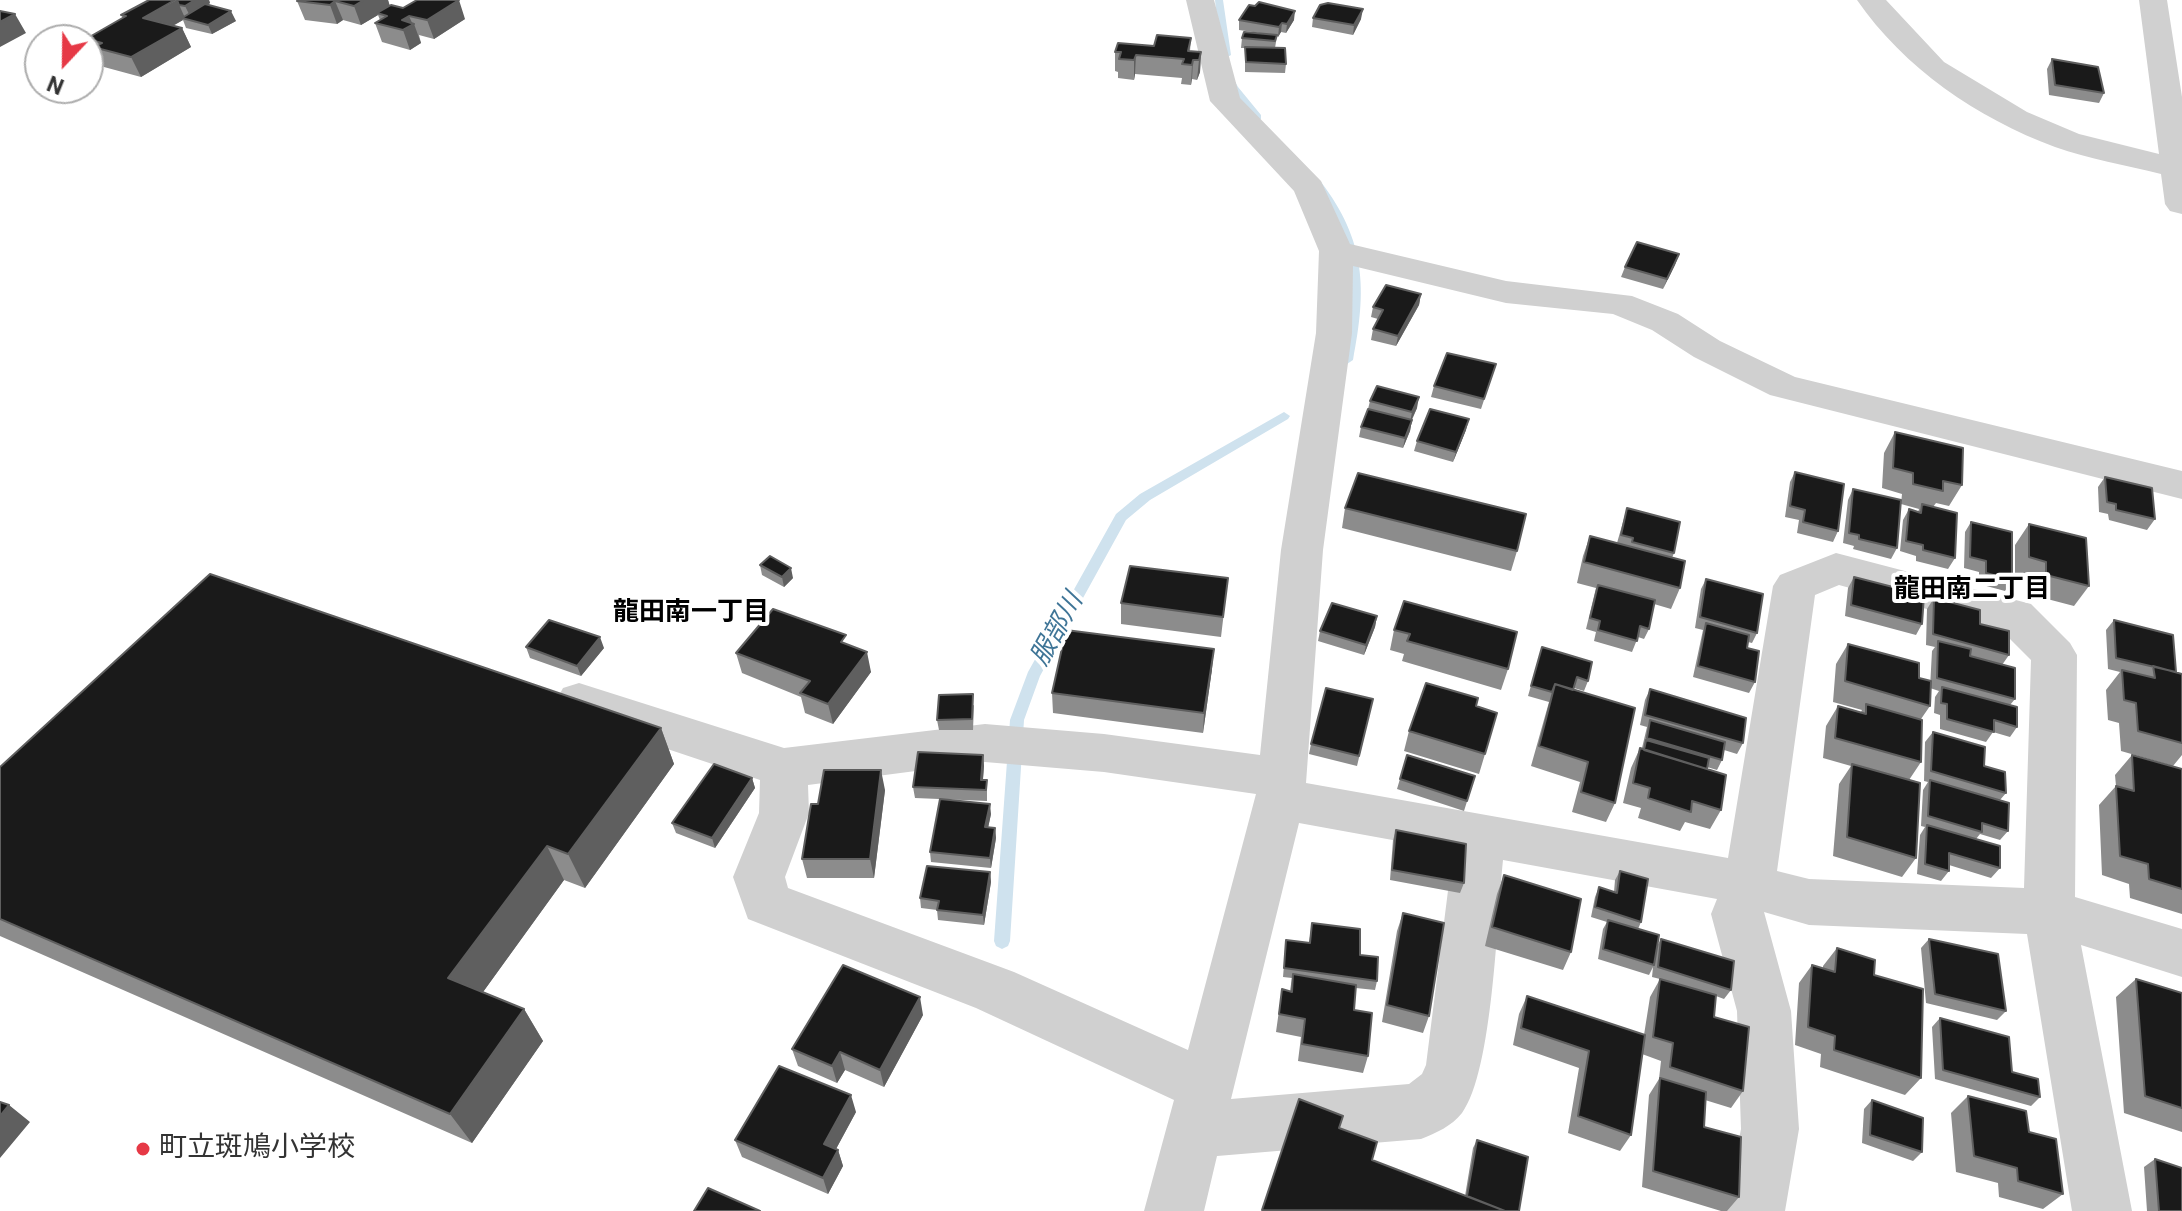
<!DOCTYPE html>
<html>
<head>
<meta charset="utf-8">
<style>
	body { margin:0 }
	#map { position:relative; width:2182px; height:1211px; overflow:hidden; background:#fff; font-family:Roboto,sans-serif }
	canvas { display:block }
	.north { position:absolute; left:24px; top:24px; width:80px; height:80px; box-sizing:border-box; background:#fff; border:2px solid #adadad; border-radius:50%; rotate:202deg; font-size:22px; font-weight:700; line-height:32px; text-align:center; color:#333 }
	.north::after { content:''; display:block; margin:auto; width:28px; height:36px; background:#e63946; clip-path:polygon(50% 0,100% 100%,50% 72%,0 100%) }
</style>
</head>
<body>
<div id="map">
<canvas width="2182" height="1211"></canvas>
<div class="north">N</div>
</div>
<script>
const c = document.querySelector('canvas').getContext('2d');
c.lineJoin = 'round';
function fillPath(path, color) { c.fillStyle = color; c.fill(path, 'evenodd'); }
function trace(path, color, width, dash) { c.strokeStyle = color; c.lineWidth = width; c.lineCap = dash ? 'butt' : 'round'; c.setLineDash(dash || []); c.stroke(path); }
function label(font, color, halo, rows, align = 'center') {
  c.font = font + ' Roboto,"Noto Sans JP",sans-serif'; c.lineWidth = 8; c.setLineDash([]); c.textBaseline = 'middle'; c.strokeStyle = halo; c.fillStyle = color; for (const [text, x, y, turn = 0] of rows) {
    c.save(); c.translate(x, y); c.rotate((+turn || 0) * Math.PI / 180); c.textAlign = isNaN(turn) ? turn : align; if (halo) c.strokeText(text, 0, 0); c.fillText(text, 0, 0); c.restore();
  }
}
const stream = new Path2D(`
	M1215 0H1223L1231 55 1226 58 1221 55Z
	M1230 77 1233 78 1238 87 1261 115V119H1255L1230 90 1225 80Z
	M1317 181 1321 182C1366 241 1367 289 1353 360L1347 364 1341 360C1356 290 1355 244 1312 184Z
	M1284 412 1290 416 1288 419 1150 500 1126 520 1040 676 1024 720 1010 941 1008 946 1002 949 996 946 994 941 1010 720 1028 672 1116 514 1140 494Z`);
const minor = new Path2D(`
	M1186 0H1214L1240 98 1321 181 1350 244 1506 281 1632 296 1678 314 1720 341 1795 377 2182 471V499L1770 395 1694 357 1652 330 1613 314 1506 303 1353 266 1352 333 1323 550 1306 783 1728 858 1773 586 1780 575 1836 553 2031 604 2070 643 2077 655 2075 897 2182 929V977L2081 945 2132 1211H2072L2027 934 1809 925 1764 912 1791 1011 1799 1129 1785 1211H1725L1741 1129 1737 1011 1711 914 1717 899 1503 860C1497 917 1493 1071 1462 1113 1452 1126 1436 1133 1421 1139L1217 1156 1204 1211H1144L1174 1100 976 1008 748 919 733 877 759 813 760 780 563 714 556 701 563 688 579 683 784 748 985 724 1104 734 1260 755 1281 550 1316 333 1319 251 1294 191 1210 101ZM1839 585 2000 629 2031 660 2024 888 1809 879 1777 871 1815 595ZM985 762 1104 772 1256 794 1188 1050 1014 972 788 888 785 877 809 813 808 785ZM1299 823 1453 851 1426 1065 1422 1074 1409 1084 1231 1099Z
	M1857 0H1886L1944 62 2027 112 2079 134 2159 154 2139 0H2167L2182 97V214L2170 211 2165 204 2161 174C2126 165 2089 159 2055 147 1977 118 1904 68 1857 0Z`);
const wall = new Path2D(`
	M149 0H209L210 3 208 5 236 21 212 34 186 28 183 20 173 26 182 28 191 47 141 77 104 67 99 59 96 58 88 43V40L86 39 123 18 121 15Z
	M299 0H388L390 6 465 19 434 39 419 35 421 43 410 50 382 42 375 23 380 20 378 15 361 25 343 20 337 24 305 20 297 1Z
	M1313 18 1361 19 1353 35 1312 27Z
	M1239 20H1294L1286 33 1281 32 1278 37 1277 36 1275 48 1286 64 1285 73 1245 72V48H1241L1242 38 1260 33 1239 30Z
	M1191 38 1190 51 1201 52 1200 72 1197 80 1192 79 1191 85 1181 84 1182 78 1135 74 1134 80 1118 78V72L1115 71V52L1154 46Z
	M2052 59 2104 93 2099 103 2049 95 2047 69Z
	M1679 254 1663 289 1621 277 1625 267Z
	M1421 294 1419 305 1396 346 1371 340 1373 329 1378 319 1371 317 1373 307Z
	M1496 364 1481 409 1431 397 1434 386Z
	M1370 401 1417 408 1412 420 1410 431 1403 448 1359 437 1361 427 1368 409Z
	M1466 430 1453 462 1414 451 1417 441Z
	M1895 432 1962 485 1949 506 1936 503 1933 507 1955 558 1948 569 1916 561V556L1900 551 1903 520 1909 509 1918 512 1919 509 1901 504 1902 494 1882 488 1884 453Z
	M1795 472 1838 531 1833 542 1797 533 1799 520 1785 517 1790 482Z
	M2105 477 2155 519 2147 530 2109 520 2108 514 2099 512 2098 487Z
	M1853 489 1897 548 1891 559 1853 549 1854 546 1843 543 1848 500Z
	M1345 508 1517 551 1511 571 1342 528Z
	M1627 508 1674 553 1672 558 1680 588 1671 609 1654 604 1649 629 1644 639 1638 637 1632 652 1594 641 1596 632 1586 629 1596 588 1577 583 1583 556 1590 536 1617 543Z
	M1971 522 2012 580 2005 591 1979 584V572L1964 568 1965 532Z
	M2029 524 2089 586 2074 606 2032 595V582L2015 578V545Z
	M760 565 793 578 784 587 762 575Z
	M1854 577 1922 624 1916 635 1845 616 1848 588Z
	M1228 578 1221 637 1121 624V603Z
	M1706 579 1757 633 1752 643 1748 642 1747 648 1755 682 1749 693 1693 677 1703 630 1695 628 1701 589Z
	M1934 598 1980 624 2009 655 2002 665 2015 699 2010 705 2017 727 2010 737 1993 732 1986 742 1940 729V715L1934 713 1935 697 1939 691 1930 688 1932 651 1935 647 1926 645 1927 609Z
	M1404 601 1508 669 1501 690 1402 661 1404 654 1390 650 1394 630Z
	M1377 616 1375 627 1364 655 1318 641 1320 631Z
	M2114 620 2176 672 2182 674V755L2173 766 2121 751 2119 723 2108 720 2106 690 2120 672 2108 669 2106 630Z
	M847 644 871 672 833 724 805 713 801 697 742 673 736 653Z
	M1848 644 1919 678 1930 706 1921 719V762L1909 780 1916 858 1902 877 1833 856 1839 784 1851 766 1823 758 1826 726 1838 706 1861 712 1862 710 1833 702 1836 664Z
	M526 647 604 648 581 676 530 658Z
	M1542 647 1588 681 1584 691 1574 688 1573 690 1615 803 1606 822 1572 812 1580 782 1531 766 1549 702 1528 696Z
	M1212 669 1203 733 1053 713 1052 693Z
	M1650 689 1743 743 1737 754 1724 750 1722 760 1717 770 1707 767 1721 810 1710 829 1685 822 1680 831 1638 818 1641 808 1623 803 1631 768 1640 748H1642L1647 727 1640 725 1645 700Z
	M1373 699 1357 766 1309 754 1311 744Z
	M974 705 973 730H939L937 720Z
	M1476 706 1485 754 1479 774 1404 751 1409 731Z
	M661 728 674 764 585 888 564 880 483 992 524 1009 543 1041 472 1143 0 936V767Z
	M1933 732 1984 766 2006 793 2000 800 2008 831 2000 840 1980 834 1976 839 2000 868 1991 878 1949 865V871L1941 881 1917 874 1920 835 1925 827 1921 826 1923 790 1928 782 1924 781 1925 742Z
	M983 755 984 766 983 780H987V801L915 798 913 787Z
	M1407 755 1475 776 1464 811 1397 789Z
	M2132 755 2182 769V914L2130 898 2129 884 2102 875 2099 805 2116 786 2115 775Z
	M752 778 755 788 715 848 676 833 672 823Z
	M885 790 874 878H807L802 859 818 804Z
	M991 814 988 828H995L996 838 991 868 931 862 930 852Z
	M1396 830 1464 883 1460 893 1390 880 1393 840Z
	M1620 871 1641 922 1638 929 1657 946 1661 939 1731 990 1724 999 1716 996 1714 1017 1743 1091 1731 1108 1705 1100 1704 1127 1739 1197 1727 1211H1721L1642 1187 1649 1095 1659 1079 1661 1061 1642 1054 1631 1135 1620 1151 1568 1133 1579 1068 1513 1045 1519 1014 1527 996 1644 1035 1650 997 1660 979 1652 977 1653 967 1649 975 1598 959 1603 929 1607 922 1591 917 1595 897 1599 887 1614 892 1615 880Z
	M990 872 991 882 984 925 938 920 937 910 921 908 920 898Z
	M1504 875 1571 952 1563 970 1485 946 1497 894Z
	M1403 913 1429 1016 1423 1033 1382 1022 1397 931Z
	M1312 923 1360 955 1377 981 1375 990 1356 988 1354 1010 1368 1056 1363 1073 1298 1061 1301 1037 1276 1032 1282 989 1290 991 1292 978 1283 977 1286 940 1309 943Z
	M1929 939 2006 1011 1997 1020 1926 1003 1921 948Z
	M1837 948 1874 975 1921 1078 1905 1095 1820 1067 1821 1054 1795 1045 1799 983 1812 965 1823 969V966Z
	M2136 979 2182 993V1132L2124 1113 2116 997Z
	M923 1015 884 1087 845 1070 837 1083 798 1066 792 1049Z
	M1940 1018 2012 1072 2040 1097 2031 1106 1935 1079 1932 1027Z
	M1968 1096 2063 1194 2043 1209 1999 1197 1998 1183 1956 1172 1951 1113Z
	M1299 1099 1339 1128 1372 1160 1465 1196 1473 1148 1477 1140 1519 1211H1262Z
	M1872 1100 1922 1152 1913 1161 1862 1143 1864 1109Z
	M856 1112 836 1149 838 1150 843 1166 828 1194 742 1157 735 1140Z
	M2155 1159 2182 1211H2147L2144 1167Z`);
const shadedWall = new Path2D(`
	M177 0 185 18H182L183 20 152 37 143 18Z
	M195 0H209L210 3 190 16 185 6Z
	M364 0H388L390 7 377 13 378 15 361 25 354 6Z
	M459 0 465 19 434 39 427 20Z
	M335 1 343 20 337 24 330 5Z
	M1363 9 1361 19 1353 35 1354 25Z
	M231 11 236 21 212 34 208 25Z
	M1295 11 1294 20 1286 33 1287 24Z
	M15 14 26 33 0 47V22Z
	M409 16 413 25 414 24 421 43 410 50 403 30 402 20Z
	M1282 23 1281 32 1278 37 1279 27Z
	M182 28 191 47 141 77 131 57Z
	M1201 52 1200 72 1197 80 1199 60Z
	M1136 55 1135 74 1134 80V60Z
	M1193 60 1192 79 1191 85 1192 65Z
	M1679 254 1675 265 1663 289 1667 279Z
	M1421 294 1419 305 1396 346 1398 336Z
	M1419 397 1417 408 1410 423 1412 412Z
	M1469 419 1466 430 1453 462 1456 452Z
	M1412 420 1410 431 1403 448 1405 438Z
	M791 568 793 578 784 587 782 577Z
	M1377 616 1375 627 1364 655 1366 645Z
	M600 637 604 648 581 676 577 666Z
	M1214 649 1212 669 1203 733 1204 713Z
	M867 652 871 672 833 724 828 704Z
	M661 728 674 764 585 888 568 854Z
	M983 755 984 766 982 790 981 780Z
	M881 770 885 790 874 878 870 859Z
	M752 778 755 788 715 848 712 838Z
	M990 804 991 814 986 837 985 827Z
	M995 828 996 838 991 868 990 858Z
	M547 846 564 880 470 1010 448 978Z
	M990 872 991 882 984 925 983 915Z
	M920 997 923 1015 884 1087 880 1070Z
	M524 1009 543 1041 472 1143 450 1114Z
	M840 1052 845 1070 837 1083 832 1066Z
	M851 1095 856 1112 830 1160 824 1144Z
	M9 1105 30 1122 0 1158V1116Z
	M838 1150 843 1166 828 1194 823 1178Z`);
const building = new Path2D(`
	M149 0H175L143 18 182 28 131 57 93 47 102 43 86 39 126 16 121 15Z
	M177 0H195L185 6 179 5Z
	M299 0H364L354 6 335 1 330 5 297 1Z
	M417 0H459L427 20 409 16 402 20 414 24 403 30 375 23 387 16 377 13 391 5 403 8Z
	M1259 2 1295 11 1287 24 1282 23 1279 27 1239 20 1249 5 1255 6Z
	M1328 3 1363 9 1354 25 1313 18 1320 5Z
	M205 4 231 11 208 25 182 18Z
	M0 11 15 14 0 22Z
	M1244 32 1277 35 1275 41 1242 38Z
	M1157 35 1191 38 1188 51 1201 52 1199 60H1193L1192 65 1182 64 1184 59 1136 55 1134 60 1119 59 1121 52H1115L1118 43 1154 46Z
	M1245 47 1285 48 1286 64 1246 62Z
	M2052 59 2098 67 2104 93 2055 85Z
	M1637 242 1679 254 1667 279 1625 267Z
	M1386 285 1421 294 1398 336 1373 329 1383 310 1373 307Z
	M1447 353 1496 364 1484 399 1434 386Z
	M1377 386 1419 397 1412 412 1370 401Z
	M1368 409 1412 420 1405 438 1361 427Z
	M1430 409 1469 419 1456 452 1417 441Z
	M1895 432 1963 448 1962 485 1943 481V491L1913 484V473L1893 468Z
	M1795 472 1844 484 1838 531 1803 522 1805 510 1790 506Z
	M1358 473 1526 514 1517 551 1345 508Z
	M2105 477 2152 488 2155 519 2116 510V504L2107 502Z
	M1853 489 1901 500 1897 548 1859 539V535L1849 533Z
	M1922 504 1957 513 1955 558 1923 550V545L1906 541 1909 509 1921 513Z
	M1627 508 1680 522 1674 553 1632 542 1633 538 1621 535Z
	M1971 522 2012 532V580L1986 573V561L1970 557Z
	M2029 524 2086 538 2089 586 2046 575V562L2029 557Z
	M1590 536 1685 561 1680 588 1584 562Z
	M770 556 791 568 782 577 760 565Z
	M1130 566 1228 578 1223 617 1121 603Z
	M210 574 661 728 568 854 547 846 448 978 524 1009 450 1114 0 919V767Z
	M1854 577 1924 595 1922 624 1851 605Z
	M1706 579 1763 594 1757 633 1700 617Z
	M1598 585 1655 600 1649 629 1640 626 1637 641 1598 630 1600 621 1590 618Z
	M1934 598 1980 610V624L2009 631V655L1933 634Z
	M1404 601 1517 632 1508 669 1407 641 1410 634 1394 630Z
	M1332 603 1377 616 1366 645 1320 631Z
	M773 609 846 635 841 642 867 652 828 704 800 693 810 681 736 653Z
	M549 620 600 637 577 666 526 647Z
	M2114 620 2173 635 2176 672 2116 658Z
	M1706 623 1749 635 1747 648 1759 651 1755 682 1698 666Z
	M1066 630 1214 649 1204 713 1052 693Z
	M1938 641 1971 649 1970 656 2015 668V699L1937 678Z
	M1848 644 1919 663V678L1931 681 1930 706 1845 681Z
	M1542 647 1592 662 1588 681 1577 677 1573 690 1555 684 1552 692 1531 686Z
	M2153 666 2182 674V743L2138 731 2136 703 2124 700 2122 670 2155 678Z
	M1426 683 1478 698 1476 706 1497 713 1485 754 1409 731Z
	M1555 684 1635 708 1615 803 1581 792 1588 762 1539 746Z
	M1942 687 2017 707V727L1994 720V732L1947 719V704L1941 703Z
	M1326 688 1373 699 1359 756 1311 744Z
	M1650 689 1746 718 1743 743 1645 715Z
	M973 694 972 719 937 720 939 695Z
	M1866 704 1922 720 1921 762 1835 738 1838 706 1866 714Z
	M1650 720 1725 742 1722 760 1647 738Z
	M1933 732 1985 747 1984 766 2005 772 2006 793 1931 771Z
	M1646 740 1709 758 1707 769 1644 750Z
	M1640 748 1726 775 1721 810 1692 801 1691 812 1648 798 1650 788 1633 783Z
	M918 752 983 755 981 780H987L986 790 913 787Z
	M1407 755 1475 776 1467 801 1400 779Z
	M2132 755 2182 769V889L2149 879 2148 864 2120 856 2116 786 2134 791Z
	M714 764 752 778 712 838 672 823Z
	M1852 764 1920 783 1916 858 1847 837Z
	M824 770H881L870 859H802L811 804H818Z
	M1930 780 2009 803 2008 831 1982 823V832L1928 816Z
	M940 799 990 804 985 827 995 828 990 858 930 852Z
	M1927 825 2000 846V868L1949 853V871L1925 864Z
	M1396 830 1466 844 1464 883 1392 870Z
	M927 866 990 872 983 915 937 910 939 901 920 898Z
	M1620 871 1648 879 1641 922 1595 907 1599 887 1617 893Z
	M1504 875 1581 899 1571 952 1492 927Z
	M1403 913 1444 923 1429 1016 1387 1005Z
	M1608 920 1659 935 1654 965 1603 949Z
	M1312 923 1360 929V955L1378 957 1377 981 1284 968 1286 940 1310 943Z
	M1661 939 1734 961 1731 990 1658 967Z
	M1929 939 1998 954 2006 1011 1935 994Z
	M1837 948 1875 960 1874 975 1923 989 1921 1078 1834 1050 1835 1036 1808 1027 1812 965 1835 972Z
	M843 965 920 997 880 1070 840 1052 832 1066 792 1049Z
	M1293 974 1356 985 1354 1010 1372 1013 1368 1056 1302 1044 1305 1019 1279 1014 1282 989 1292 992Z
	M1660 979 1716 995 1714 1017 1749 1027 1743 1091 1670 1067 1673 1043 1653 1037Z
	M2136 979 2182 993V1108L2145 1096Z
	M1527 996 1645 1035 1631 1135 1578 1116 1589 1051 1521 1028Z
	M1940 1018 2009 1037 2012 1072 2038 1079 2040 1097 1943 1070Z
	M779 1066 851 1095 824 1144 838 1150 823 1178 735 1140Z
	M1660 1078 1706 1092 1704 1127 1741 1137 1739 1197 1653 1171Z
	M1968 1096 2026 1111 2029 1132 2056 1139 2063 1194 2018 1181 2017 1168 1974 1156Z
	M1299 1099 1343 1116 1339 1128 1377 1142 1372 1160 1505 1211 1262 1210Z
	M1872 1100 1923 1118 1922 1152 1870 1135Z
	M0 1102 9 1105 0 1116Z
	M1477 1140 1528 1157 1519 1211H1505L1467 1196Z
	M2155 1159 2182 1168V1211H2159Z
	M708 1188 760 1211H694Z`);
const markers = [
	[143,1149,8,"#e63946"]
];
const neighbourhoodNames = [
	["龍田南二丁目",1972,590],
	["龍田南一丁目",691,613]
];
const waterNames = [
	["服部川",1058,630,-61]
];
const nearPoinames = [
	["町立斑鳩小学校",159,1149]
];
fillPath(stream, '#cfe2ee');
fillPath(minor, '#d0d0d0');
fillPath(wall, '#8c8c8c');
fillPath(shadedWall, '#5f5f5f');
fillPath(building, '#1a1a1a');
trace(building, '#5f5f5f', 2);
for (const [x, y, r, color] of markers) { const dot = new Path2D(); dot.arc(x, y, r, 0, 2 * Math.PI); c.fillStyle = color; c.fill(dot); trace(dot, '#fff', 3); }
label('bold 26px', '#000', '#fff', neighbourhoodNames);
label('italic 26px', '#3f7597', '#fff', waterNames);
label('28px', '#333', '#fff', nearPoinames, 'left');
</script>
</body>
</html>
